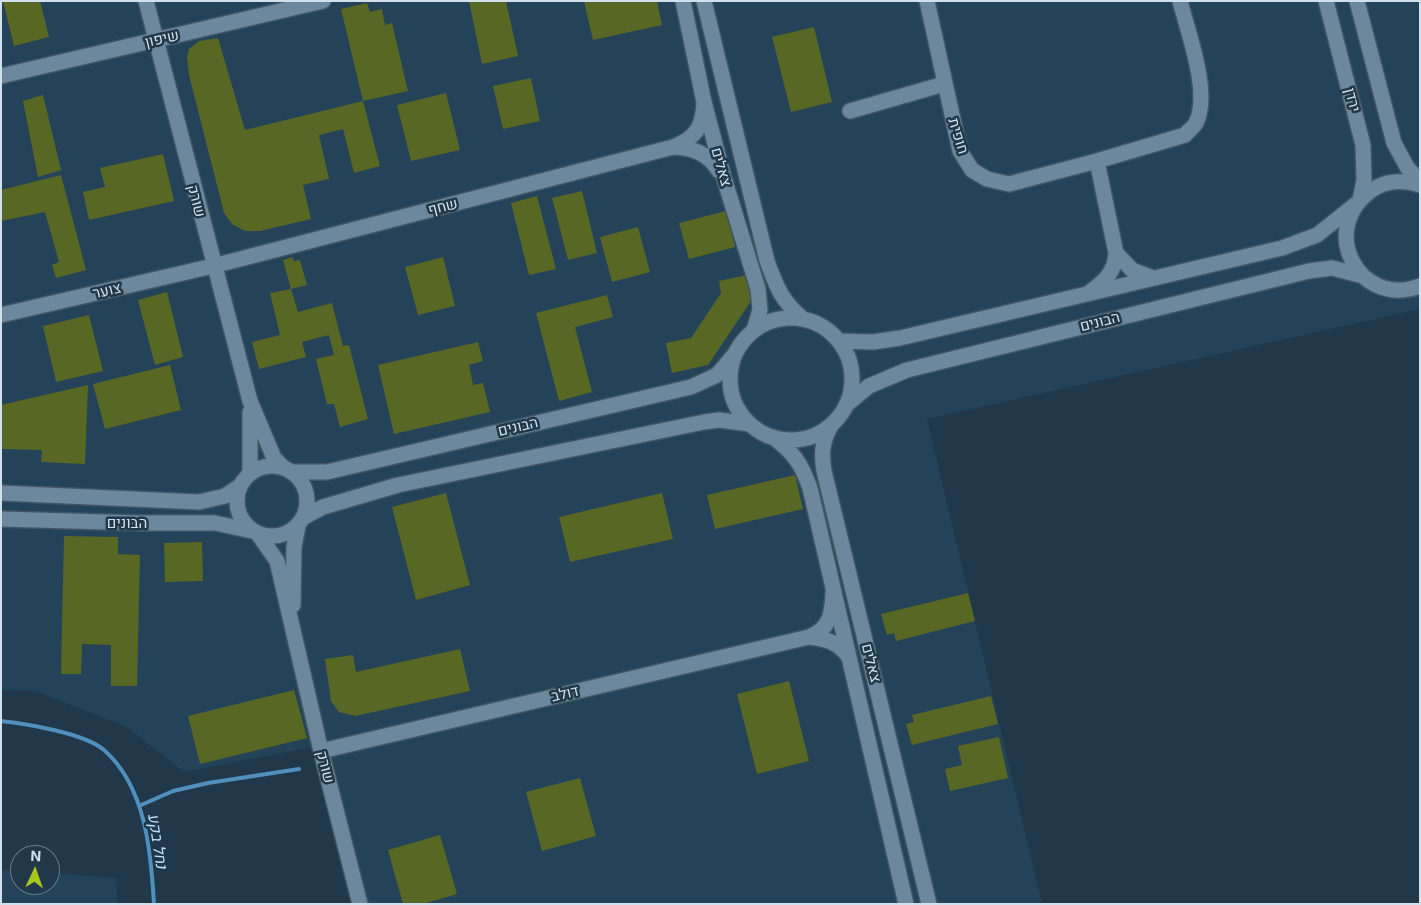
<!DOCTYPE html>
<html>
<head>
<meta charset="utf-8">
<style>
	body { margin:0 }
	#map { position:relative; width:1421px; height:905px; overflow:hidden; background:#20384a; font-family:Inter,sans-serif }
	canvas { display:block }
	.frame { position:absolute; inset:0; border:2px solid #d2e0eb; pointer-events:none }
	.north { position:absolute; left:10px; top:845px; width:50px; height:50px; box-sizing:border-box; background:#20384a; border:1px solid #677b8a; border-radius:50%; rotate:3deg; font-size:14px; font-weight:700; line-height:20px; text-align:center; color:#d2e0eb }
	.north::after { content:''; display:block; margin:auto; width:18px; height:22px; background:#a8c71c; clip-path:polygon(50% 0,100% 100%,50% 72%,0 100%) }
</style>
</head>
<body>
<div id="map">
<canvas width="1421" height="905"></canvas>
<div class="frame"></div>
<div class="north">N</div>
</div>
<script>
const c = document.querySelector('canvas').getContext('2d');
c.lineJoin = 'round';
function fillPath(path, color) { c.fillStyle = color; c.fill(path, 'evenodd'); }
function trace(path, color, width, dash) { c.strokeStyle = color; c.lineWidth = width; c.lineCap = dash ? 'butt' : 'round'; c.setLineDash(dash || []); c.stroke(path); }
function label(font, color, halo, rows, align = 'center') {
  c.font = font + ' Inter,Heebo,sans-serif'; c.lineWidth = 5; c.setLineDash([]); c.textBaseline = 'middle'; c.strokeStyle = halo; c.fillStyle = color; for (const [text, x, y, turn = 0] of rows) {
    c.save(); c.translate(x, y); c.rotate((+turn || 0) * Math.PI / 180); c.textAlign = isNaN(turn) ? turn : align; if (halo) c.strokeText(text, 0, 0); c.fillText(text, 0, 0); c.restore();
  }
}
const built = new Path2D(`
	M1 1H1420V309L927 419 1042 904H351L313 747 184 772 127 727 35 691 1 690Z
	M1 870 20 871V885H50V873L116 878 118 904H1Z`);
const stream = new Path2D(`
	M1 721C27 724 84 733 104 750 146 787 151 852 154 904
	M139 806 173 791 208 783 299 769`);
const building = new Path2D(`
	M3 1H40L49 37 14 46Z
	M469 1H506L518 56 482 64Z
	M584 1H657L662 25 593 40Z
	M367 3 370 12 382 9 385 25 392 23 408 91 363 101 380 166 354 173 343 129 319 135 329 179 303 185 311 219 260 231H245L232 224 224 213 189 75 187 57 189 49 199 41 218 38 245 130 363 101 341 9Z
	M814 27 832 102 791 112 772 37Z
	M531 78 540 121 503 129 493 86Z
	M446 93 460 150 411 161 397 105Z
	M43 95 61 170 38 177 23 101Z
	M163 154 174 201 89 220 83 192 105 187 100 168Z
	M61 175 86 270 56 278 52 265 59 262 45 212 1 221V190Z
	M582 191 597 253 568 260 552 198Z
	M537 196 556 269 529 275 511 203Z
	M726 211 735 247 689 259 679 223Z
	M638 227 650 272 612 282 600 237Z
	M292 257 294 261 300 260 307 285 291 289 283 260Z
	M443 257 455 306 418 315 405 267Z
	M747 275 753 298 708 365 672 373 666 343 691 338 721 293 719 281Z
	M291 289 298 312 332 303 343 346 349 345 368 419 340 427 334 404H327L316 359 334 355 329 335 302 342 306 357 259 369 252 342 280 335 270 293Z
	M167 292 183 357 155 365 138 300Z
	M607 295 613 317 575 327 592 392 559 401 536 313Z
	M89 315 103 371 56 382 43 326Z
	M478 342 483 361 469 365 473 385 483 383 490 412 394 434 378 365Z
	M170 365 181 410 105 429 93 384Z
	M88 385 85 464 41 462 42 450 1 449V405Z
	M795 475 803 509 715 529 707 495Z
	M446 493 470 585 416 600 392 507Z
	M662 493 673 539 570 562 559 517Z
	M64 536 118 537V554L140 555 137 686H111V645L82 644 81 674H61Z
	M202 542 203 581 165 582 164 543Z
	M968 593 975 621 896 641 894 633 887 635 881 614Z
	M460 649 470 691 355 716 339 712 331 701 325 659 353 655 356 672Z
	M789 681 809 761 757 774 737 694Z
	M294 690 307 738 200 764 188 716Z
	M991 696 998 724 912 745 906 724 914 722 912 715Z
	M999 737 1008 778 950 791 945 769 962 765 958 746Z
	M580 778 596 836 542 851 526 792Z
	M440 835 457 894 423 904H403L388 850Z`);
const minor = new Path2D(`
	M146 1 250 401 274 458 284 468
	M683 1 704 102 724 178 758 289 760 310 754 330
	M704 1 767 261C777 288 781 300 803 319
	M927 1 960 151 972 170 987 179 1009 184 1097 161 1116 253C1115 272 1105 281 1090 292
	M1326 1 1363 145 1364 180 1360 200
	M1357 1 1394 143 1407 167 1420 182
	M1 76 323 1
	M850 111 944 84
	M673 147C693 148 708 153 719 171
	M1097 161 1185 135C1188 131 1194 127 1196 123 1211 93 1188 33 1180 1
	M1420 185C1404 180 1386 180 1372 190 1317 228 1358 309 1420 286
	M1116 253 1132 270 1153 278
	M1 315 213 266 673 147C696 138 703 127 704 102
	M730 379a61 61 0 1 1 122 0a61 61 0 1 1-122 0Z
	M839 341 873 342 900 338 1282 248 1317 235 1356 204
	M846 405 869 386 907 370 1309 271 1332 268 1363 276
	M250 412V473
	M832 424C822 441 821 452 824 471L929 904
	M773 437C794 453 801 463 810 488L906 904
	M237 501a35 35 0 1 1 70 0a35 35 0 1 1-70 0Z
	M291 472H327L691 387 717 375 734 355
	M1 493 199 502 225 496 240 486
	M304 517 323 507 398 485 704 422 719 420 750 424
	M1 519 141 523H215L252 531
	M258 534 277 561 321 751 360 904
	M293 605 294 547 298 526
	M809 637C826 639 838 642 848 656
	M321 751 809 637C830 629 832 614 833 593`);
const streetNames = [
	["שיפון",162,39,-13],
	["ירדן",1352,100,75],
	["חופית",958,136,73],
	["צאלים",721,167,74],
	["שורק",196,201,76],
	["שחף",443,207,-14],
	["צוער",107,291,-13],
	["הבונים",1100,322,-14],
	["הבונים",518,427,-13],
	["הבונים",127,523],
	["צאלים",871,663,76],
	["דולב",565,694,-13],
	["שורק",325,767,76]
];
const waterNames = [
	["נחל בקע",157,841,81]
];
fillPath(built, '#244359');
trace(stream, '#518fbd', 4);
fillPath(building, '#586723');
trace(minor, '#405564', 18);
trace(minor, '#6d879c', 15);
label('15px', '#d2e0eb', '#20384a', streetNames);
label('italic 16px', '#bfe0fa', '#20384a', waterNames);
</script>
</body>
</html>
